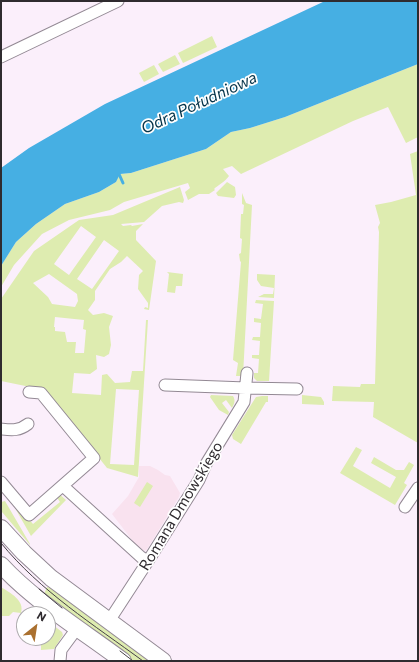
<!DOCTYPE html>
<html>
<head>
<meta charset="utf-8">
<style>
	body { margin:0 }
	#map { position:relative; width:419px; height:662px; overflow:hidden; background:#fbeffb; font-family:Commissioner,sans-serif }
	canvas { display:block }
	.frame { position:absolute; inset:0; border:2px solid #2f2b2f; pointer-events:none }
	.north { position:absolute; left:16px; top:606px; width:40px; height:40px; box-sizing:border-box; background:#fff; border:1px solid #acaaac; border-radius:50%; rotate:30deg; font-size:11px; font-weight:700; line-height:16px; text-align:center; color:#2f2b2f }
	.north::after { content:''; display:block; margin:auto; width:14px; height:18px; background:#aa702f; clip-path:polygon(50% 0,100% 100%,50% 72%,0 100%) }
</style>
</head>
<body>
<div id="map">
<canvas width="419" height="662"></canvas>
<div class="frame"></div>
<div class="north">N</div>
</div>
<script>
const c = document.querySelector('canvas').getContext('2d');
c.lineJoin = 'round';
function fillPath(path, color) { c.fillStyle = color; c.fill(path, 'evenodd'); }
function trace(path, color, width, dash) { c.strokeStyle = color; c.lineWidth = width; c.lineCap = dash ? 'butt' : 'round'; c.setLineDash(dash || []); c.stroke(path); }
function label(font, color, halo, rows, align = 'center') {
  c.font = font + ' Commissioner,sans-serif'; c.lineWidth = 3.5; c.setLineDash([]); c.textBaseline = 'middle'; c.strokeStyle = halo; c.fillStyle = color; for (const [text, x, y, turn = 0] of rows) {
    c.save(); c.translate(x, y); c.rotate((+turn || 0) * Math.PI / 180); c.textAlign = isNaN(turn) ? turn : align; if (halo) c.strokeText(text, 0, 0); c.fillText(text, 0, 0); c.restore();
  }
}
const education = new Path2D(`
	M139 466H150L158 470 165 475 170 476 180 493 179 497 146 551 139 549 112 514 128 496 139 477Z`);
const green = new Path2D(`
	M212 36 217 47 183 63 178 53Z
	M175 55 180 64 163 72 158 64Z
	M418 64V137L406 143 388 107 353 121 241 174 232 166 223 169 229 176C225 182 218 185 214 189L215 190 209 194H199L188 200 185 192 190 188 188 183 124 202 110 210 69 220 42 234 14 265 1 287V266L16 242 36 224 65 204 99 192 116 182 119 174 131 173 206 149 231 132 250 128 285 117Z
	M154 65 159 74 144 82 139 73Z
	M418 151V443L373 417 374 402 332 401 333 386 360 387 361 384H375L379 232 378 227 380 223 375 205 391 202 416 195 410 154Z
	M227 182 235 187 236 195 234 198 218 196 216 193Z
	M180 187 184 200 183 203 179 202 162 206 144 222 121 224 123 226 131 225 132 226 143 224 136 231V240L156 261 149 310 144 309 145 307 148 308V303L138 289 139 275 143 271 127 256 121 262 110 269 95 291V300L88 310 93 315 104 313 113 316 109 327 111 345 109 354 104 357 96 355 97 369 90 374 74 373 72 393 101 395 102 375 107 374 115 383 130 382 132 371H143L146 320H148L138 477 107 468 45 390 1 381V325L2 319H1V299L34 251 79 220 113 215ZM81 226 96 237 69 275 54 264ZM104 240 119 251 92 289 77 279ZM49 274 77 294 78 301 75 307 52 304 48 297 33 283ZM55 317 84 320 83 329 86 330 84 353H75L76 342H67L65 332 55 331V327H54ZM116 389 139 390 134 465 110 464Z
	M242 193 246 203 252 205 243 376H236L238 363 233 360 241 262 240 261 239 254 241 253 242 239 240 238 241 214H243L244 205 242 204Z
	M167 272 183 274 182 286H176L175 293 167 292 169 274Z
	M257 274 275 275 274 298 258 297 264 294H273L274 288 261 286 257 280Z
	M256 300 274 301 269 381H257L254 378V373H258L259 359 252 358V355H259L260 341 252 340 253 337H260L261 323 254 322V318L261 319 263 304 255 303Z
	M211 395 233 396C236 401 234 404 232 408L226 400 222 403 229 412 228 415 219 410 210 397Z
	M302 395 321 397 324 402V405L302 404Z
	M262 396H268V402H266L241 444 233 439 232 435 256 397Z
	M356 447 362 450 353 466 390 488 396 477 371 463 374 457 396 470H404L409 462 414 465 404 483 407 485 395 505 340 473Z
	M147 482 153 486 140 507 134 503Z
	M58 493 66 500 31 536 15 508 18 506 33 524 60 502 56 496Z
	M5 501 30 544V545L2 512 1 502Z
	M1 587C10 593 25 600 21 613L13 612 9 616H1Z
	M47 587 51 588 134 650 142 652 156 661H129L44 594Z
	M48 621 62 632 63 635 54 649 41 650V638H48Z`);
const water = new Path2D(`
	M325 1H418V64L285 117 250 128 231 132 206 149 131 173 120 174 116 182 99 192 65 204 36 224 16 242 1 266V168L29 148 105 104Z`);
const stream = new Path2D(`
	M119 174 123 183`);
const street = new Path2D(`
	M1 57 118 1
	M165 385 246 388 297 389
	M1 429C12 430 19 431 28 424
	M1 482 29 515 94 458 41 393 29 392
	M63 486 141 557 148 561
	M405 507 418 488
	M109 621 148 561 199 480 206 464 244 402 247 373
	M60 661 61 650 78 627`);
const secondary = new Path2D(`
	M1 528 24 553 51 578 163 661
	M1 565C34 601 83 631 123 661`);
const tram = new Path2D(`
	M1 543C40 591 94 625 143 661
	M39 589 62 608
	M120 651 133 661`);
const streetNames = [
	["Romana Dmowskiego",181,506,-59]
];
const waterNames = [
	["Odra Południowa",199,103,-25]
];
fillPath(education, '#f9e2ef');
fillPath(green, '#deecb0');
fillPath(water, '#46afe3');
trace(stream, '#46afe3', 3);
trace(street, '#938994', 13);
trace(secondary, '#938994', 18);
trace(street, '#fff', 11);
trace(secondary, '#fff', 16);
trace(tram, '#474247', 1);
label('15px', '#2f2b2f', '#fff', streetNames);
label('italic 16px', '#05344a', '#fff', waterNames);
</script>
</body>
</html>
